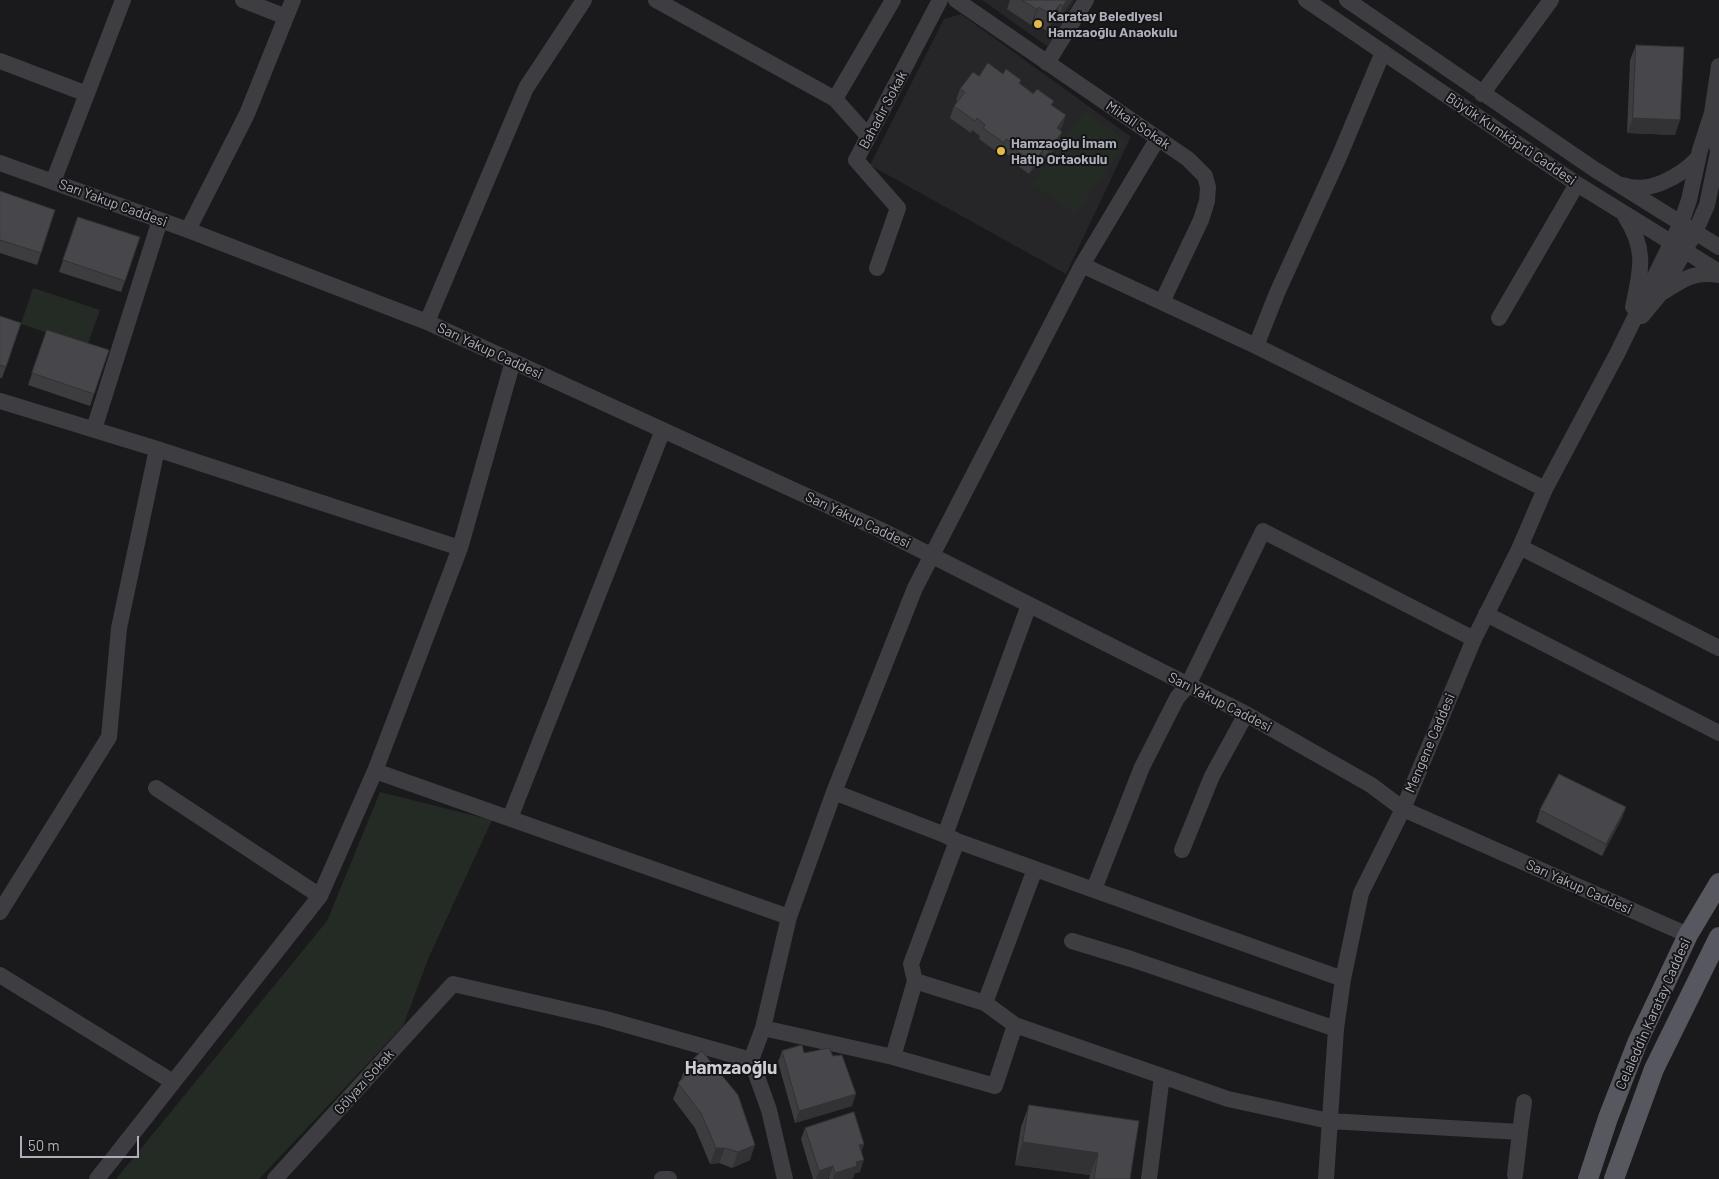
<!DOCTYPE html>
<html>
<head>
<meta charset="utf-8">
<style>
	body { margin:0 }
	#map { position:relative; width:1719px; height:1179px; overflow:hidden; background:#1a191b; font-family:Barlow,sans-serif }
	canvas { display:block }
	.scale { position:absolute; left:20px; top:1136px; width:119px; height:22px; box-sizing:border-box; border:2px solid #adb0ba; border-top:0; padding-left:6px; font-size:15px; line-height:18px; white-space:nowrap; color:#adb0ba; -webkit-text-stroke:4px #151416; paint-order:stroke }
</style>
</head>
<body>
<div id="map">
<canvas width="1719" height="1179"></canvas>
<div class="scale">50 m</div>
</div>
<script>
const c = document.querySelector('canvas').getContext('2d');
c.lineJoin = 'round';
function fillPath(path, color) { c.fillStyle = color; c.fill(path, 'evenodd'); }
function trace(path, color, width, dash) { c.strokeStyle = color; c.lineWidth = width; c.lineCap = dash ? 'butt' : 'round'; c.setLineDash(dash || []); c.stroke(path); }
function label(font, color, halo, rows, align = 'center') {
  c.font = font + ' Barlow,sans-serif'; c.lineWidth = 4; c.setLineDash([]); c.textBaseline = 'middle'; c.strokeStyle = halo; c.fillStyle = color; for (const [text, x, y, turn = 0] of rows) {
    c.save(); c.translate(x, y); c.rotate((+turn || 0) * Math.PI / 180); c.textAlign = isNaN(turn) ? turn : align; if (halo) c.strokeText(text, 0, 0); c.fillText(text, 0, 0); c.restore();
  }
}
const built = new Path2D(`
	M982 0H1075L1048 47Z
	M961 14 1131 137 1066 274 870 165 944 19Z`);
const green = new Path2D(`
	M1085 111 1127 142 1075 214 1032 183Z
	M33 288 100 310 87 346 21 324Z
	M380 792 492 820 429 957 403 1026 259 1179H116L327 921Z`);
const minor = new Path2D(`
	M656 0 835 99 868 136
	M956 0 1188 159 1205 176 1208 187 1207 201 1201 220 1162 302
	M1306 0 1577 184 1719 272
	M1347 0 1594 169 1719 247
	M286 17 293 0
	M0 61 87 94
	M1047 63 1086 0
	M1482 94 1551 0
	M835 99 893 0
	M0 163 188 230 427 322 881 530 1246 714 1371 785 1403 809 1688 935
	M53 182 123 0
	M1623 185C1648 195 1681 176 1698 158
	M1625 216C1647 250 1641 269 1633 307
	M188 230 247 114 286 17 243 0
	M1082 265 1256 346 1545 489
	M877 268 898 208 856 160 940 0
	M1663 292C1684 279 1694 271 1719 275
	M1642 316 1661 293 1695 232 1707 205 1718 152 1712 115
	M1499 318 1577 184
	M427 322 526 88 584 0
	M1256 346 1277 293 1339 157 1383 52
	M0 401 157 449 460 548
	M94 429 160 220
	M1520 547 1719 648
	M1486 614 1719 733
	M375 771 789 917
	M156 788 320 896
	M834 792 945 835 957 841 1343 979
	M510 818 663 430
	M945 835 1029 605
	M1182 850 1212 776 1246 714
	M1094 889 1142 767 1177 698 1188 685 1263 531 1474 639
	M0 912 109 737 119 628 157 449
	M1072 941 1131 959 1336 1029
	M0 975 173 1082
	M915 981 985 1003 1035 869
	M985 1003 1015 1025 1228 1099 1329 1121 1520 1132 1524 1102
	M763 1028 893 1057 995 1086 1015 1025
	M893 1057 915 981 911 964 957 841
	M751 1060 763 1028 789 917 834 792 915 588 1082 265 1158 138
	M1515 1175 1520 1132
	M97 1179 320 896 375 771 460 548 513 361
	M275 1179 453 984 602 1018 751 1060 769 1110 785 1179
	M662 1179H669
	M1149 1179 1162 1076
	M1326 1179 1336 1029 1343 979 1361 893 1403 809 1474 639 1520 547 1545 489 1617 354 1681 223 1689 200 1700 150 1712 113 1719 66`);
const major = new Path2D(`
	M1588 1179 1608 1118 1638 1041 1688 935 1719 883
	M1614 1179 1654 1069 1719 937`);
const wall = new Path2D(`
	M1010 0H1072L1058 21 1054 19 1047 31 1033 22 1031 25 1007 9Z
	M1636 45 1675 135 1627 133 1630 60Z
	M1003 74 1021 80 1020 84 1066 115 1062 127 1059 130 1058 144 1044 163 1040 160 1029 174 1009 159 1010 156 1002 151 1000 154 979 139 980 136 972 130 971 133 950 118 954 106 958 102 956 100 960 89 979 76Z
	M0 191 41 253 37 265 0 253Z
	M78 217 125 281 121 292 59 272Z
	M0 316 6 367 2 378H0Z
	M47 330 94 394 90 406 28 385Z
	M1626 807 1622 818 1602 856 1536 822 1540 810Z
	M782 1051 804 1053 852 1106 795 1123 778 1062Z
	M686 1066 750 1160 732 1168 719 1163 710 1164 695 1128 673 1099Z
	M1029 1105 1130 1179H1089L1090 1175 1015 1165 1021 1127Z
	M805 1128 864 1144 861 1152 860 1172 855 1173 853 1178 850 1179H829V1178L826 1179H813L801 1139Z`);
const shadedWall = new Path2D(`
	M1067 0H1072L1058 21 1063 6Z
	M1060 4 1054 19 1047 31 1052 15Z
	M1039 7 1033 22 1031 25 1037 9Z
	M1066 115 1062 127 1052 140 1057 128Z
	M1633 118 1680 120 1675 135 1627 133Z
	M1062 132 1058 144 1044 163 1049 151Z
	M1006 139 1002 151 1000 154 1004 143Z
	M1044 148 1040 160 1029 174 1034 163Z
	M1626 807 1622 818 1602 856 1606 844Z
	M856 1094 852 1106 795 1123 799 1111Z
	M1023 1142 1098 1153 1090 1175 1015 1165Z
	M864 1144 860 1155 859 1145Z
	M755 1145 750 1160 732 1168 738 1152Z
	M716 1148H725L719 1163 710 1164Z
	M864 1160 860 1172 855 1173 853 1178 850 1179H833L835 1173 856 1162Z
	M833 1166 829 1178 826 1179H816L819 1171Z`);
const building = new Path2D(`
	M1022 0H1067L1063 6 1060 4 1052 15 1039 7 1037 9Z
	M1636 45 1684 47 1680 120 1633 118Z
	M988 63 1003 74 1006 69 1021 80 1019 83 1033 94 1037 89 1054 101 1051 105 1066 115 1057 128 1062 132 1049 151 1044 148 1034 163 1013 148 1015 145 1006 139 1004 143 983 128 985 125 977 118 975 121 954 106 965 92 960 89 973 72 979 76Z
	M0 191 55 210 41 253 0 240Z
	M78 217 140 237 125 281 63 260Z
	M0 316 21 323 6 367 0 365Z
	M47 330 109 350 94 394 32 373Z
	M1559 774 1626 807 1606 844 1540 810Z
	M802 1045 804 1053 829 1048 833 1056 842 1055 856 1094 799 1111 782 1051Z
	M702 1051 738 1095 755 1145 738 1152 725 1148H716L701 1113 678 1083 684 1077 686 1066Z
	M1029 1105 1139 1121 1130 1179H1094L1098 1153 1023 1142Z
	M854 1112 864 1144 859 1145 864 1160 856 1162 857 1166 835 1173 833 1166 819 1171 805 1128Z`);
const markers = [
	[1038,24,5,"#e1ba4b"],
	[1001,151,5,"#e1ba4b"]
];
const poiNames = [
	["Karatay Belediyesi",1048,16],
	["Hamzaoğlu Anaokulu",1048,32],
	["Hamzaoğlu İmam",1011,143],
	["Hatip Ortaokulu",1011,159]
];
const streetNames = [
	["Bahadır Sokak",883,110,-62],
	["Mikail Sokak",1138,125,34],
	["Büyük Kumköprü Caddesi",1511,139,34],
	["Sarı Yakup Caddesi",113,203,20],
	["Sarı Yakup Caddesi",490,351,25],
	["Sarı Yakup Caddesi",858,520,25],
	["Sarı Yakup Caddesi",1220,702,27],
	["Mengene Caddesi",1430,743,-67],
	["Sarı Yakup Caddesi",1579,887,24],
	["Celaleddin Karatay Caddesi",1653,1014,-66],
	["Gölyazı Sokak",364,1082,-48]
];
const districtNames = [
	["Hamzaoğlu",731,1068]
];
fillPath(built, '#262628');
fillPath(green, '#242b25');
trace(minor, '#3d3d42', 16);
trace(major, '#57585f', 20);
fillPath(wall, '#3d3d40');
fillPath(shadedWall, '#323234');
fillPath(building, '#47474b');
trace(building, '#323234', 1);
for (const [x, y, r, color] of markers) { const dot = new Path2D(); dot.arc(x, y, r, 0, 2 * Math.PI); c.fillStyle = color; c.fill(dot); trace(dot, '#151416', 2); }
label('bold 14px', '#adb0ba', '#151416', poiNames, 'left');
label('14px', '#adb0ba', '#151416', streetNames);
label('bold 19px', '#cecfd6', '#151416', districtNames);
</script>
</body>
</html>
